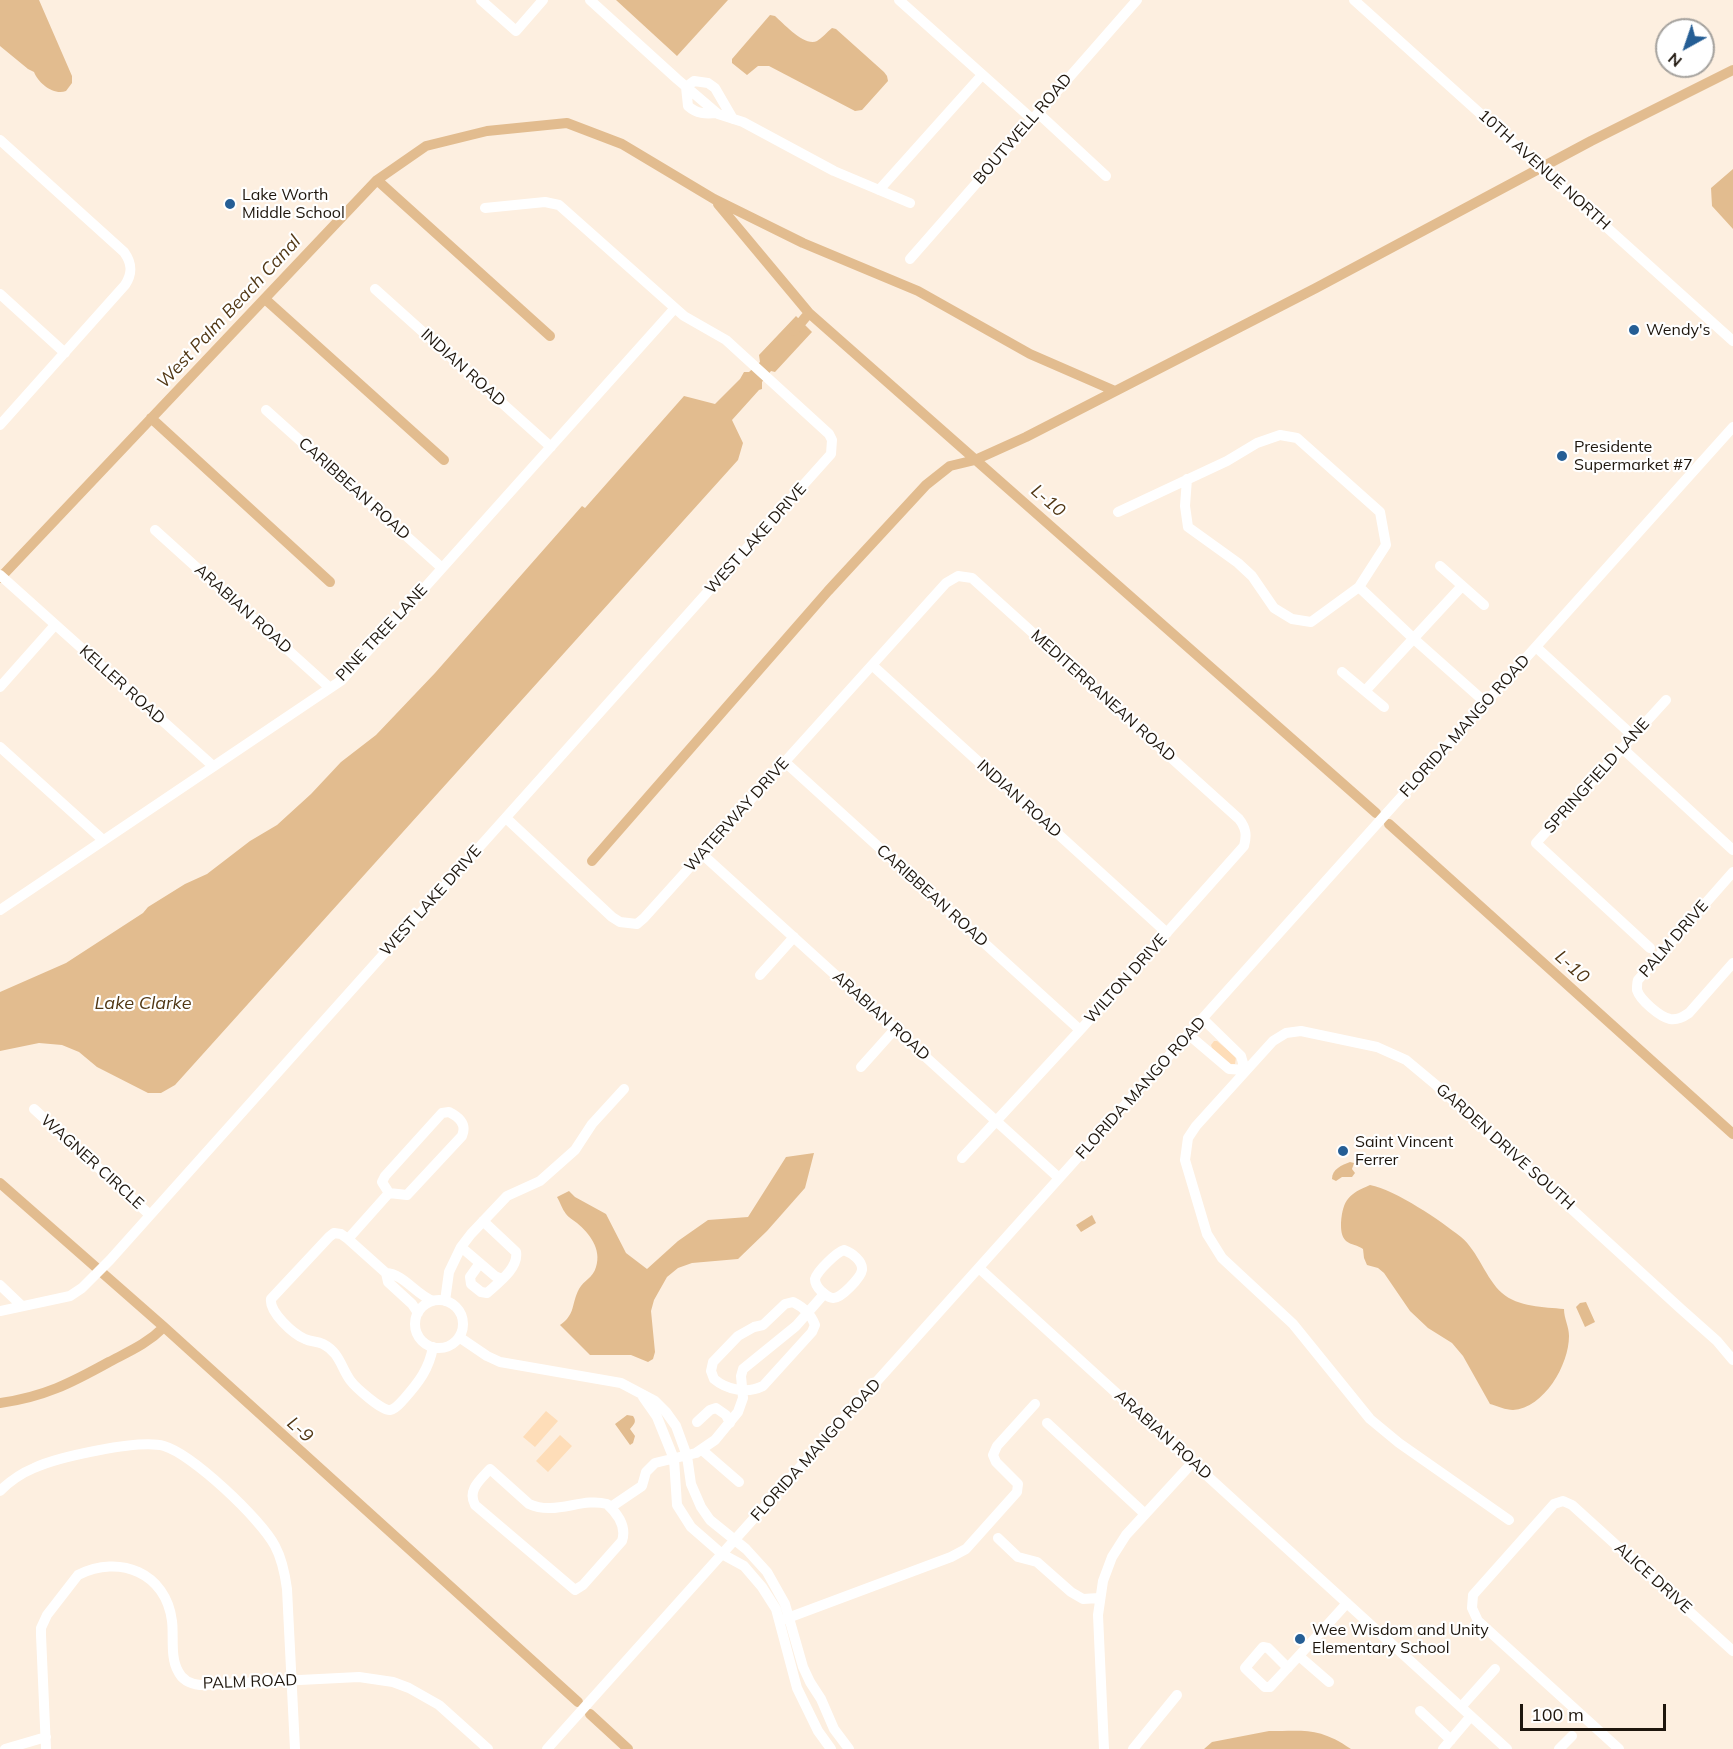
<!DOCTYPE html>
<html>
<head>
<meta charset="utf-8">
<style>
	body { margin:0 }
	#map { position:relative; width:1733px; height:1749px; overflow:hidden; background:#fdefe0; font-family:Mulish,sans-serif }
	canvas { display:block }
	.north { position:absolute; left:1655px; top:18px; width:60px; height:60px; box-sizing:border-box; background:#fff; border:2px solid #a5a29e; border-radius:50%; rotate:220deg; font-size:16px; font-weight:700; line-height:24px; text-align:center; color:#1e160d }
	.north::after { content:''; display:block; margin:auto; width:21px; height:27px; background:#255e95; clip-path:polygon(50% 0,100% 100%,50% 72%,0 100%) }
	.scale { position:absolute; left:1520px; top:1704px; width:146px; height:27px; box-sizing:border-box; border:3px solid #1e160d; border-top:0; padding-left:8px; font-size:18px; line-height:21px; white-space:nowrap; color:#1e160d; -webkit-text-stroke:4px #fff; paint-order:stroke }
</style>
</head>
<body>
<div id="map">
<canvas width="1733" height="1749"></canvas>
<div class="north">N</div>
<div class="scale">100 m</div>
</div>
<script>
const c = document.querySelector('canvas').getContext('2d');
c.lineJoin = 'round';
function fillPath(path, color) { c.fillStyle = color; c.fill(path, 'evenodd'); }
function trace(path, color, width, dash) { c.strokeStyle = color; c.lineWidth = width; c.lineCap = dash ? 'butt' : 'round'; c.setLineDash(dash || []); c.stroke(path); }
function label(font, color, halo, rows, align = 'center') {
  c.font = font + ' Mulish,sans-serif'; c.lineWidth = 4.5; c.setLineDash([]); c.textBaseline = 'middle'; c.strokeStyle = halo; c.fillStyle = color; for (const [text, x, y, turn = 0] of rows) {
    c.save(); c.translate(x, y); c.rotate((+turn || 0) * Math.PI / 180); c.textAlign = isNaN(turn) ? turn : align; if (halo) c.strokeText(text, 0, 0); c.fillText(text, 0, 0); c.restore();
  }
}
const green = new Path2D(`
	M1214 1041H1217L1236 1057 1235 1064H1230L1212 1048 1211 1045Z
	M546 1411 558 1421 535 1447 523 1437Z
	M560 1435 572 1446 548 1472 536 1461Z`);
const water = new Path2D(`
	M0 0H39L72 76V83L66 91C54 96 38 83 34 72L28 69 0 46Z
	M616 0H728L677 56Z
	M770 15 775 16C784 24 805 47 817 41 822 38 827 32 832 28L836 29 884 72 887 76 888 81 862 110 855 111 769 66H758L747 75 732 63V59Z
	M1733 169V229L1712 206 1711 188Z
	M796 316 812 332 775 372 771 371 762 382V389L759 390 732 420 743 443 738 460 175 1085 161 1093H148L97 1067 79 1052 62 1045 39 1043 0 1051V992L66 963 143 913 148 907 185 884 207 874 250 841 277 825 311 794 341 762 376 735 435 673 582 506 585 508 684 396 715 404 740 379 744 372H749L760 362 759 355Z
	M814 1153 805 1188 767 1231 738 1259 692 1263 678 1268 667 1277 654 1300 651 1311 655 1352 653 1359 648 1362 631 1355H590L560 1325C576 1314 571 1304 579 1289 584 1280 593 1278 596 1267 602 1249 589 1233 577 1223 573 1220 568 1217 566 1214 562 1209 560 1202 557 1197L569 1191 575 1197 606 1214 626 1253 647 1269 678 1241 708 1220 748 1217 786 1157Z
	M1350 1162 1354 1163 1352 1169 1355 1173 1352 1177H1342L1336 1181 1332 1179C1332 1169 1342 1165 1350 1162Z
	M1370 1185C1396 1190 1441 1221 1461 1237 1478 1251 1486 1279 1502 1293 1518 1307 1544 1307 1564 1309 1564 1319 1569 1326 1569 1336 1569 1365 1544 1408 1513 1410 1506 1410 1497 1406 1490 1404L1463 1356 1452 1343 1428 1328 1410 1311 1384 1273 1378 1268 1367 1265 1364 1258 1363 1249C1358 1245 1351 1245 1346 1241 1341 1236 1341 1229 1341 1223 1343 1199 1349 1194 1370 1185Z
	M1092 1215 1096 1223 1081 1232 1076 1225Z
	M1586 1302 1595 1322 1585 1327 1576 1307 1580 1303Z
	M627 1415 633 1416C637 1422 634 1424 630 1429L635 1436 633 1443 630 1445 615 1424Z
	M1269 1731C1305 1731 1319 1727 1351 1749H1204L1212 1742Z`);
const canal = new Path2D(`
	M377 180 550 336
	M718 204 809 313 1376 813
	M265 299 444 460
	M794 331 809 313
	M151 418 330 582
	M0 578 377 180 426 146 487 131 567 123 622 144 714 199 803 243 918 291 1030 354 1115 391
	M1389 824 1733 1134
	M592 861 828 591 926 485 950 466 975 460 1026 437 1316 288 1591 141 1733 70
	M0 1183 164 1327 578 1702
	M0 1403C44 1397 71 1383 109 1362 130 1351 147 1344 164 1327
	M590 1714 628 1749`);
const minor = new Path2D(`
	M481 0 516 31 543 0
	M590 0 677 79 718 114 743 122 834 171 910 203
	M899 0 1032 119
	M1354 0 1733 341
	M717 113C705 114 697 114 688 106L686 87 694 81 708 83 715 88 733 119
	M1038 113 1106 176
	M0 140 124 252C132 263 133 273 125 285L0 425
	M879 190 982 75
	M910 259 1137 0
	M375 289 551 447
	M0 294 65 353
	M266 410 442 568
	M1118 512 1227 461 1257 443 1280 435 1297 438 1380 512 1386 545 1359 587 1311 622 1292 619 1274 608 1252 576 1238 563 1188 527 1185 506 1187 479
	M155 530 330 688
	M1440 566 1484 605
	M0 575 213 766
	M1359 587 1414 639 1486 703
	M1536 647 1633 736
	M872 665 1167 933
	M1342 672 1384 707
	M0 687 55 625
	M1365 691 1462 586
	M0 747 103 840
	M1622 748 1733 850
	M785 762 1080 1030
	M506 818 612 917 620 922 637 924 644 918 946 583 958 576 972 578 1239 819C1246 828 1247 835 1244 846L1082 1028 962 1158
	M702 854 1059 1178
	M1733 872 1638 980C1637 982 1637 988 1637 990 1640 1000 1660 1017 1670 1019 1678 1020 1683 1017 1689 1013L1733 963
	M0 910 342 680 675 308
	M1650 948 1536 843 1666 700
	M760 975 794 937
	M1203 1019 1241 1056 1245 1070
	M1189 1035 1229 1069 1245 1070
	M861 1067 895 1029
	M34 1109 150 1215
	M449 1112C459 1117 467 1124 462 1136L407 1195 389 1193 382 1182 385 1176 442 1113Z
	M348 1239 389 1193
	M461 1247 495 1276 502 1279
	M844 1250C852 1253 863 1261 862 1270 861 1277 841 1299 833 1298 828 1298 825 1294 821 1291 818 1288 815 1284 815 1279 817 1271 837 1252 844 1250Z
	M480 1263 470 1277 471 1284 481 1292 487 1293C498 1283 519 1268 516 1252L483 1221
	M979 1268 1507 1749
	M386 1273C404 1274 415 1294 433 1301
	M0 1285 22 1306
	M415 1324a24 24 0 1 1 48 0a24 24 0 1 1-48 0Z
	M445 1301 449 1272 461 1247 471 1234 507 1196 540 1181 575 1150 592 1124 624 1089
	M793 1302C803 1307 811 1314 815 1325L812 1332 763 1386C747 1394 727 1390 714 1379L711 1371 713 1362 738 1336 754 1327 763 1325 785 1304Z
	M0 1311 70 1296 82 1288 110 1260 831 454 832 440 829 434 726 340 684 316 559 205 545 202 485 208
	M418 1313 412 1304 388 1282 386 1273 348 1239 341 1234 334 1233 329 1237 271 1299C269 1312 293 1334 305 1339 311 1342 317 1341 323 1344 339 1352 341 1367 350 1380 355 1387 383 1412 390 1410 396 1409 400 1403 404 1399 419 1382 429 1369 433 1347
	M459 1337 487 1356 500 1362 621 1383 655 1401 666 1412 676 1426 687 1456 691 1484 701 1507 710 1520 746 1549 767 1572 785 1604 803 1667 810 1682 821 1699 834 1729 849 1749
	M643 1397 657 1417 674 1459 677 1505 691 1527 722 1554 744 1566 762 1587 776 1609 797 1688 818 1731 831 1749
	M697 1422 710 1410 716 1408 726 1415 730 1423
	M1047 1423 1145 1514
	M702 1450 739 1482
	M490 1469 529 1504C555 1516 582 1497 607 1504 618 1514 627 1526 622 1541L583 1585 575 1590 475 1505C467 1490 480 1480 490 1469Z
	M0 1491C10 1481 22 1473 34 1468 58 1457 139 1439 164 1446 192 1454 261 1519 275 1546 282 1559 285 1574 287 1589L295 1749
	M611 1507 642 1486 646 1472 655 1463 696 1453 715 1440 738 1412 743 1398 741 1376 743 1369 796 1326 824 1294
	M1509 1520 1399 1443 1370 1419 1293 1324 1222 1258 1207 1234 1185 1160 1188 1138 1196 1126 1273 1041 1286 1033 1301 1031 1377 1047 1406 1060 1436 1085 1681 1309 1717 1341 1733 1360
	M998 1538 1018 1557 1037 1562 1071 1592 1083 1599 1099 1598
	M785 1619 951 1557 966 1549 1017 1492 1018 1484 996 1462 993 1455 997 1446 1035 1404
	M1299 1656 1329 1682
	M1288 1668 1268 1648 1263 1647 1245 1668 1265 1687H1270C1296 1659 1322 1631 1347 1603
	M1461 1707 1495 1669
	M1420 1711 1451 1740
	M5 1749 46 1737
	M46 1749 41 1635V1628L47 1615 78 1575C120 1554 166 1573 172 1621 174 1636 170 1657 178 1671 182 1680 191 1684 200 1685L359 1677 393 1682 409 1688 439 1705 488 1749
	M547 1749 1733 427
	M1104 1749 1098 1615 1103 1581 1112 1557 1126 1535 1193 1462
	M1133 1749 1177 1695
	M1443 1749 1471 1716
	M1559 1749 1572 1736
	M1619 1749 1478 1621 1472 1608 1473 1595 1554 1504 1563 1501 1572 1505 1733 1651`);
const markers = [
	[230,204,6,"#255e95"],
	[1634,330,6,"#255e95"],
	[1562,456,6,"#255e95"],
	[1343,1151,6,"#255e95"],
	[1300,1639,6,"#255e95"]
];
const streetNames = [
	["BOUTWELL ROAD",1023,129,-49],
	["10TH AVENUE NORTH",1544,170,42],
	["INDIAN ROAD",463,368,42],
	["CARIBBEAN ROAD",354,489,42],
	["WEST LAKE DRIVE",756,539,-48],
	["ARABIAN ROAD",243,609,42],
	["PINE TREE LANE",382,633,-47],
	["KELLER ROAD",122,685,42],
	["MEDITERRANEAN ROAD",1103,696,42],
	["FLORIDA MANGO ROAD",1465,726,-48],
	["SPRINGFIELD LANE",1597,776,-48],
	["INDIAN ROAD",1019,799,42],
	["WATERWAY DRIVE",737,815,-48],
	["CARIBBEAN ROAD",932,896,42],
	["WEST LAKE DRIVE",431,901,-48],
	["PALM DRIVE",1674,939,-49],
	["WILTON DRIVE",1126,979,-48],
	["ARABIAN ROAD",881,1016,42],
	["FLORIDA MANGO ROAD",1141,1088,-48],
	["GARDEN DRIVE SOUTH",1505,1147,42],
	["WAGNER CIRCLE",92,1162,42],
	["ARABIAN ROAD",1163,1435,42],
	["FLORIDA MANGO ROAD",816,1450,-48],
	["ALICE DRIVE",1653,1578,42],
	["PALM ROAD",250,1682,-2]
];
const poiNames = [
	["Lake Worth",242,195],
	["Middle School",242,213],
	["Wendy's",1646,330],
	["Presidente",1574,447],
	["Supermarket #7",1574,465],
	["Saint Vincent",1355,1142],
	["Ferrer",1355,1160],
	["Wee Wisdom and Unity",1312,1630],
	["Elementary School",1312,1648]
];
const waterNames = [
	["West Palm Beach Canal",229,312,-47],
	["L-10",1048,501,41],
	["L-10",1572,967,42],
	["Lake Clarke",143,1004],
	["L-9",300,1430,42]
];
fillPath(green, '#feddb8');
fillPath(water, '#e2bc8f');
trace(canal, '#e2bc8f', 10);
trace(minor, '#fff', 10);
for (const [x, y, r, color] of markers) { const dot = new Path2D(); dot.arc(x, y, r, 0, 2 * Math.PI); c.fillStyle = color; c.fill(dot); trace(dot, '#fff', 2); }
label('16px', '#1e160d', '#fff', streetNames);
label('16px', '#1e160d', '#fff', poiNames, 'left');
label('italic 18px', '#513714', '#fff', waterNames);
</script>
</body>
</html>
